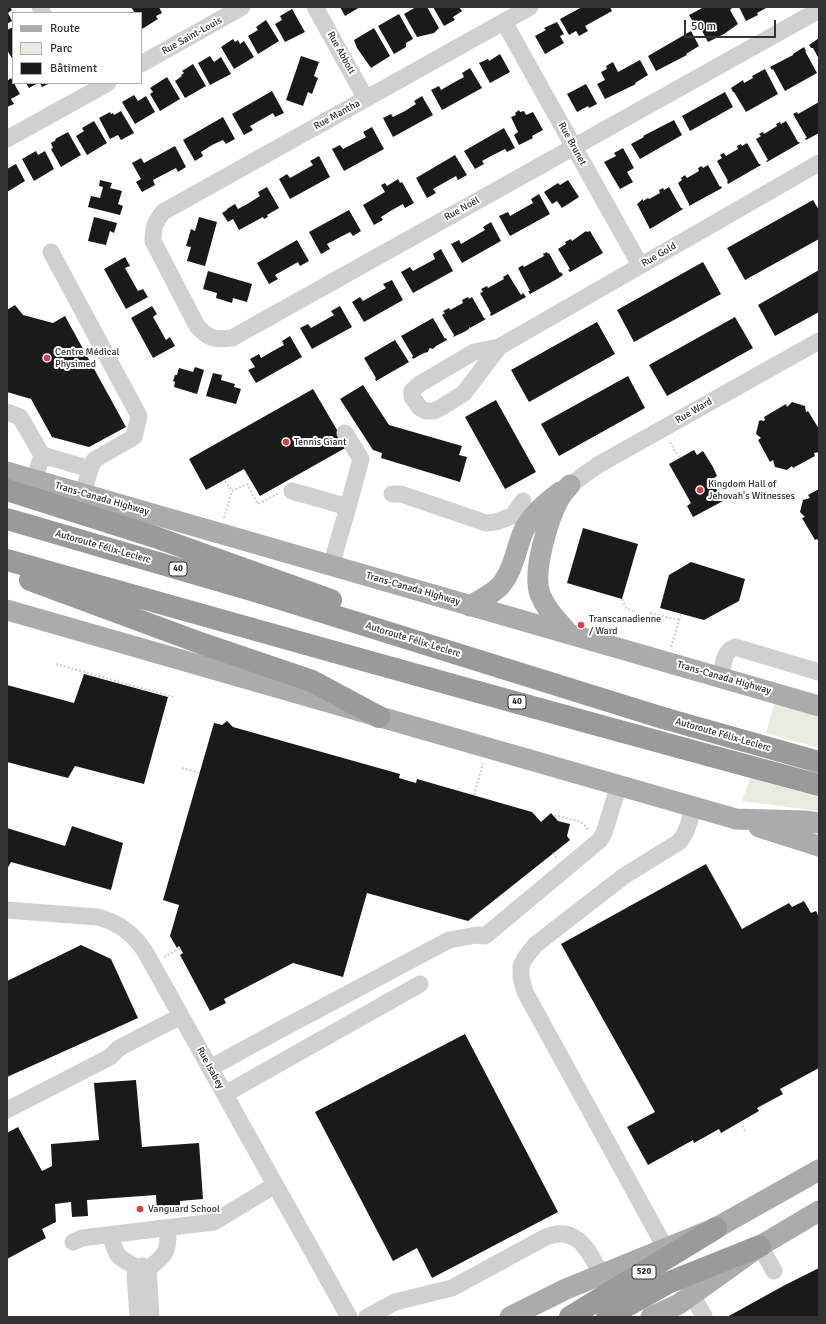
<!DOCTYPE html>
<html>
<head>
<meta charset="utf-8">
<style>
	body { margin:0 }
	#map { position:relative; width:826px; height:1324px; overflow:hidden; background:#fff; font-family:Signika,sans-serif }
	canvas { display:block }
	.frame { position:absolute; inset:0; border:8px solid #333; pointer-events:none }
	.legend { position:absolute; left:12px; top:12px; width:130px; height:72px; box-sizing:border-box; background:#fff; border:1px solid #adadad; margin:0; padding:5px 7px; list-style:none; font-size:12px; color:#333 }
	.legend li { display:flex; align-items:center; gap:8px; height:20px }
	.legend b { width:20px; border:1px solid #adadad }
	.scale { position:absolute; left:684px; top:20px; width:92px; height:18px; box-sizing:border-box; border:2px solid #333; border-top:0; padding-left:5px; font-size:12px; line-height:14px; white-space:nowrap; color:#333; -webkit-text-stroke:3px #fff; paint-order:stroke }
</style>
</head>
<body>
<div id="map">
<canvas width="826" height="1324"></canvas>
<div class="frame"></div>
<ul class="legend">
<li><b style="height:5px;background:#ababab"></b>Route</li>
<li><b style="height:11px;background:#e6ecdf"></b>Parc</li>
<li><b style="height:11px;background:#1a1a1a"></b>Bâtiment</li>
</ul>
<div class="scale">50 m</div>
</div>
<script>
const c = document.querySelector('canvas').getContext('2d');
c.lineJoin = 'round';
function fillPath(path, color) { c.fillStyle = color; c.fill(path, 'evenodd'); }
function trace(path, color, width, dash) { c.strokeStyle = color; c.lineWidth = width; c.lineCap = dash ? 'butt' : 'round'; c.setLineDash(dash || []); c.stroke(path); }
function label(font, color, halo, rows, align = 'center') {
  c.font = font + ' Signika,sans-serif'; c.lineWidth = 4; c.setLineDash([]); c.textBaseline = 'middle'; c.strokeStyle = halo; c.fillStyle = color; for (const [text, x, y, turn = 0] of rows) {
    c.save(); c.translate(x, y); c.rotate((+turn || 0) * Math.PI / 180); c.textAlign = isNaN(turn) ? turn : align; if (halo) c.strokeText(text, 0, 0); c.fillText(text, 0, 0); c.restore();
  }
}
const green = new Path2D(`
	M775 701 819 713V748L766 733Z
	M750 778 819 797V811L742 801Z`);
const building = new Path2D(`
	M7 7H10L12 10 8 13 12 21 7 24Z
	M131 7H159L162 13 156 16 158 19 142 29 141 13H135Z
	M340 7H360L345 16Z
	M416 7H427L439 28 434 33 417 37 404 14Z
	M433 7H459L462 11 453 17 455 20 444 26Z
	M582 7H610L612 11 585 26 588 31 579 36 576 31 569 35 560 19Z
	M704 7H732V8L730 10 738 24 724 34 708 42 700 27 697 29 689 15Z
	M739 7H768L757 13 758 15 746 21Z
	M292 9 305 32 285 42 275 24 282 20 280 16Z
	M399 14 413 39 406 43V47L394 54 378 26Z
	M266 20 279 41 258 54 248 36 258 30 256 27Z
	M557 22 564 34 560 36 564 43 545 54 535 36 546 30 544 28Z
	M13 27V60L7 50V30Z
	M374 28 390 56 371 68 357 48 354 40Z
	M691 31 699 46 686 54 687 55 656 71 648 56Z
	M819 38V59L813 48H811L809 45Z
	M233 39 235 42 238 40 240 44 244 41 254 57 234 69 221 47Z
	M804 47 806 51H805L817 73 785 91 773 69 772 70 770 67 793 55V54Z
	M500 54 510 72 490 83 479 63 488 59 489 61Z
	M210 56 214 62 221 57 231 74 210 85 198 63Z
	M301 56 319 62 314 76 318 78 312 94 308 92 303 106 286 100Z
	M640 60 648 75 635 83 636 84 605 99 597 84 605 80 601 72 607 69 606 66 613 62 618 72Z
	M193 64 206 86 185 98 175 81 182 76 181 75 184 73 182 71Z
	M470 68 482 88 442 110 431 90 439 86 441 90 453 83 464 77 462 73Z
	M765 69 778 94 746 112 734 92H733L731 88 743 80 744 83 753 78 752 76Z
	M167 77 180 99 160 111 150 94 153 92 150 88Z
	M11 78 20 94 11 99 14 104 7 107V81Z
	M26 83H38L29 88Z
	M40 83H50L42 87Z
	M586 84 597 104 589 108 588 106 577 112 567 94Z
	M272 91 284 113 275 117 273 113 250 126 253 130 244 135 232 114Z
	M725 92 733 107 690 131 682 116Z
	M134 95 138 101 146 96 155 112 135 124 122 102Z
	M422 96 433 115 393 137 383 118 391 114 393 117 405 111 416 104 414 101Z
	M819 102V133L806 140 805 138H807L793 114 797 112 798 114Z
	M519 110 520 112 524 111 526 115 533 112 543 130 532 136 533 138 519 145 514 135 518 132 511 117 516 115 515 113Z
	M121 111 134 133 121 140 118 135 110 139 99 118 110 112 111 114 113 113 114 115Z
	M223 117 235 139 226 144 223 140 212 145 201 152 203 156 195 161 183 140Z
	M674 120 682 135 640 159 631 144 644 137 643 136Z
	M94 121 107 143 87 155 76 136 84 131 82 128Z
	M786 121 798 142H799L800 143 767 162 766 161 768 160 756 139 761 136 759 134 763 132 764 134 777 126 776 124 780 122 781 124Z
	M372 127 384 149 344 171 332 149 340 145 343 149 366 137 363 132Z
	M504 128 515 148 507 152 505 149 493 155 482 161 484 164 475 169 464 151Z
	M68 132 81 155 61 167 51 149 53 148 51 143 56 140 55 139Z
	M747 143 759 164H760L761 165 728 184 727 182 728 181 717 161 722 158 720 155 724 153 726 156 738 149 737 146 741 144 742 146Z
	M175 146 186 167 178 172 176 168 153 180 155 185 142 192 136 182 141 179 132 163 141 158 144 163Z
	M623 148 634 168 627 172 633 182 620 189 604 162 616 156 614 153Z
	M36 151 38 155 45 151 54 169 34 181 22 159Z
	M455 155 467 175 458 180 456 176 433 189 436 193 427 198 416 178Z
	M319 156 330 177 290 199 279 179 287 174 290 178 313 165 310 161Z
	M16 164 25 181 7 192V169Z
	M708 165 720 187 721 186 722 188 689 206V204L678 183 682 180 681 178 685 175 687 178 699 171 698 168 702 166 703 168Z
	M398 179 400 183 402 182 414 203 405 208 403 204 392 210 381 217 383 220 374 225 363 205 385 192 381 185 385 183 387 186Z
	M100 180 112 183 110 188 122 191 118 204 123 206 120 215 88 207 91 196 100 198 103 187 99 186Z
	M568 180 579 197 562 208 557 201 552 204 544 192 558 183 560 185Z
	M267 187 279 208 267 215 268 217 264 219 263 217 239 230 233 219 228 222 222 213 227 210V209L235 204 238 209 249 203 260 196 258 192Z
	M669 187 681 208H682L683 209 650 229 637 204 643 199V201L648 198 649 199 660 193 659 190 663 188 664 190Z
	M539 194 550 214 510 236 499 216 508 212 510 216 533 203 531 199Z
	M813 200 819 210V239L745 280 727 248Z
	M349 210 361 231 353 236 350 232 327 244 330 249 321 254 309 232Z
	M94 217 117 223 114 233 110 231 106 245 88 241Z
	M199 217 217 222 205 266 187 261 191 247 186 246 191 229 195 231Z
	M491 222 501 241 462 263 451 244 459 240 461 244 485 230 483 227Z
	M586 231 587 232 590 231 603 253 570 272 568 270 570 269 558 249 566 244 565 242 571 239 572 241Z
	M297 240 309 261 300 266 298 262 275 275 278 279 269 284 257 263Z
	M441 249 453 271 413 293 401 272 410 267 413 271 435 259 433 254Z
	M547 252 548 254 549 253 560 273 561 272 563 275 557 279 530 294 528 291H530L518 268 523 265 524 267 544 256 543 254Z
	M125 257 130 266 125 268 138 291 143 289 148 297 126 309 104 269Z
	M703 262 721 294 634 342 617 310Z
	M819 270V312L775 336 758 305Z
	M208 271 252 284 247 302 233 298 232 303 216 298 217 293 203 289Z
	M508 274 521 295 523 293 526 297 491 316 490 314 491 313 480 293 483 292 481 289 487 286 488 288 504 279 503 277Z
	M392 280 403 300 364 322 352 302 360 297 363 301 386 288 383 284Z
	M468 297 469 299 472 297 484 318 486 319 470 328 469 327V329L464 332 453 337 454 335 442 315 445 313 443 311 449 308 450 310 463 303 462 300Z
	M15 305 23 315 53 323 65 316 126 427 89 447 52 437 31 399 7 392V310Z
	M152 306 157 314 153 317 166 340 170 337 175 346 153 358 131 318Z
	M340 306 352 327 312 349 300 328 308 324 311 328 334 315 331 311Z
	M735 317 753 348 667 396 649 365Z
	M433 318 445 339 446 338 447 340 436 346 433 349 430 348 429 349 428 352 424 353 413 359 412 357 413 356 401 336Z
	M597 322 615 354 529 402 511 370Z
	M290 336 302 357 256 383 248 370 255 367 250 359 259 354 261 358 273 351 284 345 282 341Z
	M395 340 409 362 376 381 375 379 376 378 364 358Z
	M195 367 204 370 197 394 174 387 175 382 173 381 175 375H177L179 368 193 372Z
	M213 373 222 375 221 380 235 384 234 387 241 389 236 404 206 396Z
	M628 376 645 408 559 456 541 424Z
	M363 385 389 425 462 446 459 455 467 457 460 482 381 458 382 453 373 450 340 399Z
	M313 389 347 447 260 496 244 469 206 490 189 459Z
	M496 400 536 472 505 489 465 417Z
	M792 402 805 406 806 412 808 411 819 429V452L814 453 815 456 793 468 792 466 787 470 775 467 773 460 770 462 758 440 761 438 756 434 759 421 761 420 763 421 765 420 764 417 786 404 787 407Z
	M694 450 697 455 703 451 713 467 717 476 711 480 723 501 693 517 687 506 691 503 669 464Z
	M819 489V542L817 539 815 540 802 518 805 517 800 512 803 500 810 498 808 495Z
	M583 528 638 544 622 599 567 583Z
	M691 562 745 579 739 601 704 620 660 608 669 575Z
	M84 674 168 697 144 784 75 766 68 778 7 762V685L74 703Z
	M227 721 233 727 400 774 399 778 416 783 417 779 532 812 541 822 551 813 558 821 570 824 567 836 570 840 468 921 367 893 343 977 293 963 224 999 226 1003 210 1011 180 955 183 953 179 946 177 948 170 936 179 905 163 900 214 723 222 725Z
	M72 826 123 843 111 890 11 862 7 869V828L65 846Z
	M706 864 742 929 789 903 792 907 804 901 811 913 816 911 819 917V1068L780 1089 783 1094 757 1108 759 1111 721 1133 719 1129 694 1143 693 1140 648 1165 627 1127 655 1112 561 944Z
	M81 945 111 959 138 1018 7 1077V981Z
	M465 1034 558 1212 432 1278 417 1248 393 1261 315 1112Z
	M136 1080 142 1147 199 1143 203 1199 180 1201V1211L157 1212 156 1195 87 1200 88 1216 72 1217 71 1202 55 1204 56 1222 42 1229 46 1238 7 1259V1133L18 1127 42 1171 52 1166 51 1144 99 1140 94 1083Z
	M819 1268V1317H727L785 1285Z`);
const path = new Path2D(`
	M670 442 680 459
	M225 481 232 491
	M224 518 232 491 247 484 258 504 279 493
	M622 599 626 608 635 612
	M650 613 679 620
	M671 647 681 614
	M56 664 173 697
	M182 768 200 773
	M474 795 483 763
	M554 816H559L581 822 589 830
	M553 853 557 859
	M164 957 181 948
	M740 1122 745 1131`);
const minor = new Path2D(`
	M40 7 43 13
	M315 7 366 99
	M530 7 163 212C155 222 153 228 153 241L197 326C209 339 214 340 232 338L819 10
	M504 22 640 265
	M141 64 242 7
	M7 139 108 83
	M51 252 139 416 134 437 94 460 90 469
	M499 347 464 393 442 407 434 411H426L420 408 412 397V391L418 385 474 352 499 347 819 163
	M7 412 20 417 42 455
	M345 433 361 459 348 507
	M34 480 42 455 90 469 83 494
	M570 485 598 465 819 341
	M292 491 348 507 331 566
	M392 494H401L486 523 496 522 512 516 523 501
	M721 677C723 666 723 651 735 647L819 672
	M7 910 97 917C119 922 136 936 147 955L349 1317
	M210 1068 274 1033 449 940 477 935 485 936 600 840 604 833 619 785
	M225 1094 420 984
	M7 1110 110 1057 119 1048 181 1016
	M111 1235C116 1258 118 1257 138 1268
	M73 1242 82 1238 214 1222 275 1185
	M760 1246 774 1271
	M666 1249 525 992 521 977V966L525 958 535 945 624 876 679 842C688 832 690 819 693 807
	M148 1269C166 1255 169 1251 168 1228
	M148 1269 151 1317
	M692 1295 704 1316
	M138 1317 135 1276 138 1268 143 1266 148 1269
	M367 1317 395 1302 452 1288 544 1238C576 1223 589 1251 601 1274`);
const major = new Path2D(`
	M7 472 819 706
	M470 606C480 600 493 594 501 585 514 569 516 548 524 530 532 514 546 503 560 492
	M7 610 736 819 805 821 819 823
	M569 634C558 621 546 610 540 594 532 572 548 520 559 499 562 494 566 489 570 485
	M759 827 819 846
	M510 1317 566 1289 716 1228 819 1170
	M651 1317 679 1304 760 1246 819 1211`);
const highway = new Path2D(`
	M7 490 155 537 331 600
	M7 519 258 592 663 718 819 762
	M7 560C277 636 548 713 819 785
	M30 580 203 644 312 681 379 717
	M570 1317 716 1228
	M607 1317 670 1282 760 1246`);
const markers = [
	[47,358,4,"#e63946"],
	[286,442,4,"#e63946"],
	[700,490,4,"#e63946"],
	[581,625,4,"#e63946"],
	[140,1209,4,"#e63946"]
];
const shields = [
	[178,569,18],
	[517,702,18],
	[644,1272,24]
];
const shieldNames = [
	["40",178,569],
	["40",517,702],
	["520",644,1272]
];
const streetNames = [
	["Rue Saint-Louis",192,36,-29],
	["Rue Abbott",341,53,61],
	["Rue Mantha",337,115,-29],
	["Rue Brunet",572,144,61],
	["Rue Noël",462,209,-29],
	["Rue Gold",659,255,-30],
	["Rue Ward",694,411,-30],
	["Trans-Canada Highway",102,499,16],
	["Autoroute Félix-Leclerc",103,547,16],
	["Trans-Canada Highway",413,589,16],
	["Autoroute Félix-Leclerc",413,640,17],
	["Trans-Canada Highway",724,678,16],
	["Autoroute Félix-Leclerc",723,735,16],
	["Rue Isabey",210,1068,61]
];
const poiNames = [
	["Centre Médical",55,352],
	["Physimed",55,364],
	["Tennis Giant",294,442],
	["Kingdom Hall of",708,484],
	["Jehovah's Witnesses",708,496],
	["Transcanadienne",589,619],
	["/ Ward",589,631],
	["Vanguard School",148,1209]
];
fillPath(green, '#e6ecdf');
fillPath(building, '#1a1a1a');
trace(path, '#cdcdcd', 2, [2, 2]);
trace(minor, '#d0d0d0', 17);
trace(major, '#ababab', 21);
trace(highway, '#9a9a9a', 22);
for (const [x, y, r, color] of markers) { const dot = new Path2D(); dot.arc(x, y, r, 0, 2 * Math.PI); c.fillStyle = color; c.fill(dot); trace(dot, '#fff', 1.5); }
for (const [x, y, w] of shields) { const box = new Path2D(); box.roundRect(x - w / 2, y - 7, w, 14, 3); c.fillStyle = '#fff'; c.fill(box); trace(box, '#333', 1); }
label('bold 9px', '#333', null, shieldNames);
label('10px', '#333', '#fff', streetNames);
label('10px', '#333', '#fff', poiNames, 'left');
</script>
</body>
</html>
